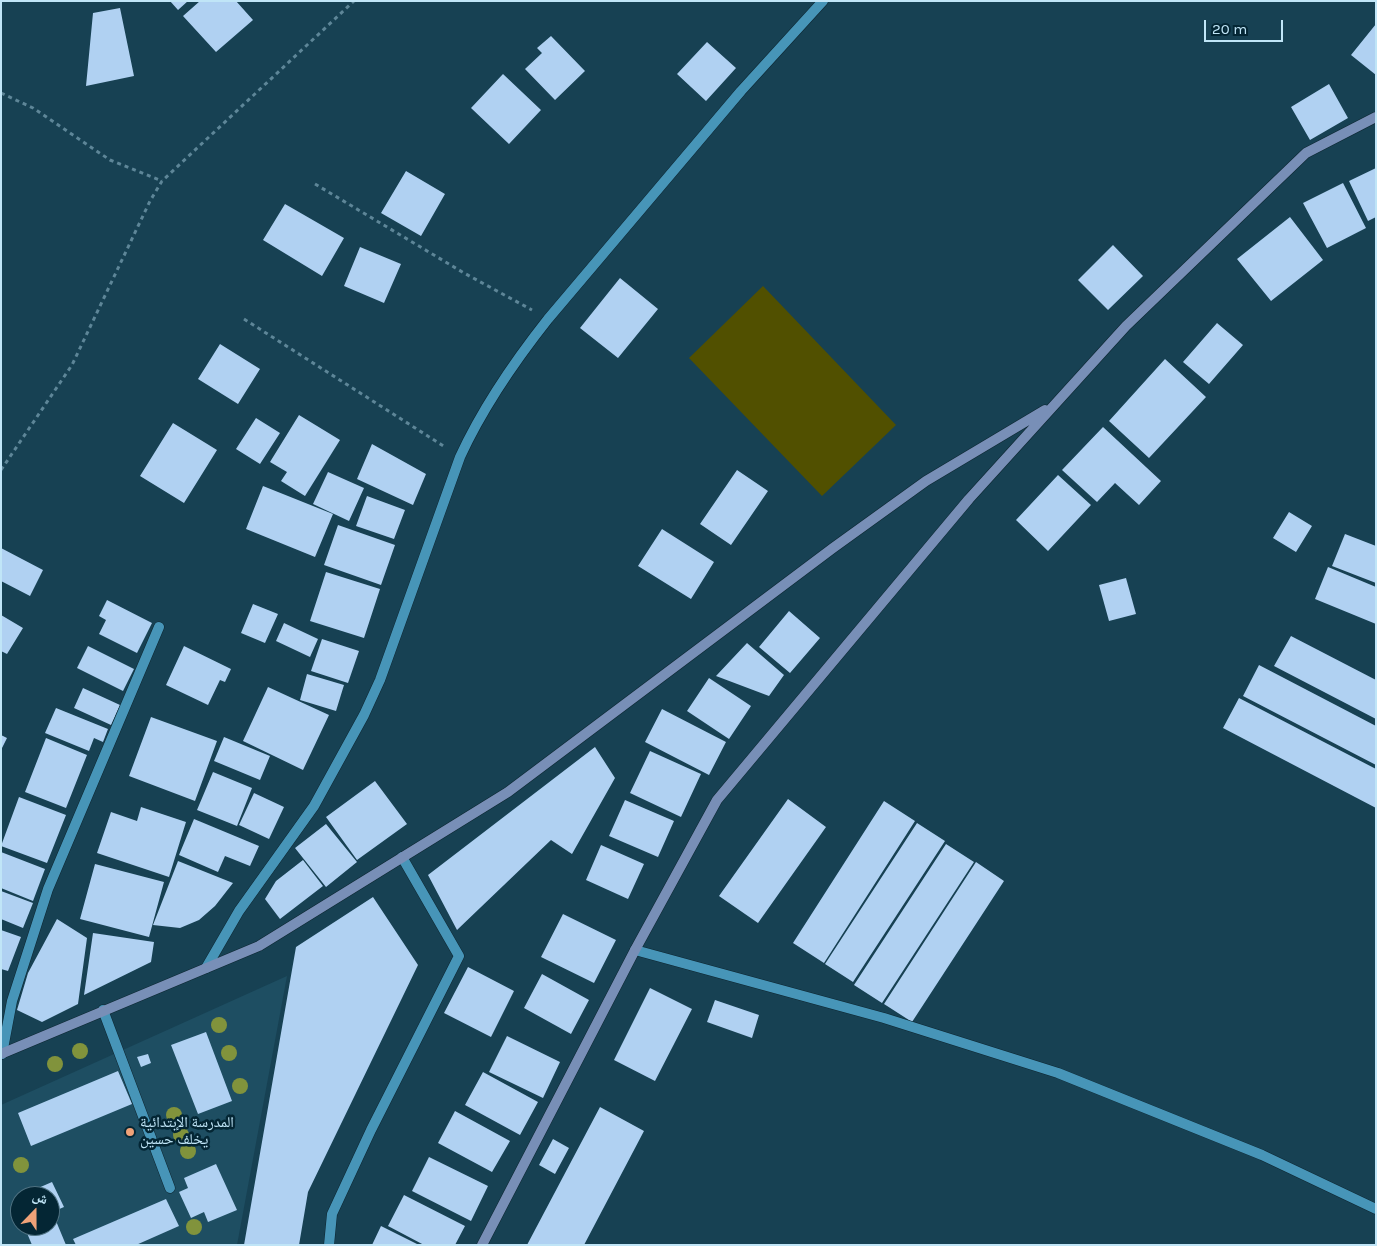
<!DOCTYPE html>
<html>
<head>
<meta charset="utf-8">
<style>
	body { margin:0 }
	#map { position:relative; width:1377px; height:1246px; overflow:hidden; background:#174153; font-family:Karla,"Noto Naskh Arabic",sans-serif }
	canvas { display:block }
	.frame { position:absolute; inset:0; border:2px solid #c0e5f7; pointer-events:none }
	.north { position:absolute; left:10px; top:1186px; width:50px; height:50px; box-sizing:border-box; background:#042634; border:1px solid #4f7282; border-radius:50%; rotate:22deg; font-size:14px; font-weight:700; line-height:20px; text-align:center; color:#c0e5f7 }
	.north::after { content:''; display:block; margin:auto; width:18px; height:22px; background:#f0a278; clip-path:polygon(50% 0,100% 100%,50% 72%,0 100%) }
	.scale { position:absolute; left:1204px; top:20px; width:79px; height:22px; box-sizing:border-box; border:2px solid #c0e5f7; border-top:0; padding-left:6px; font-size:15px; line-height:18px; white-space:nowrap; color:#c0e5f7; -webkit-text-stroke:4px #042634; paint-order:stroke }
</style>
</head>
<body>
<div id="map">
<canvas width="1377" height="1246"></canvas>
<div class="frame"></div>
<div class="north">ش</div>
<div class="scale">20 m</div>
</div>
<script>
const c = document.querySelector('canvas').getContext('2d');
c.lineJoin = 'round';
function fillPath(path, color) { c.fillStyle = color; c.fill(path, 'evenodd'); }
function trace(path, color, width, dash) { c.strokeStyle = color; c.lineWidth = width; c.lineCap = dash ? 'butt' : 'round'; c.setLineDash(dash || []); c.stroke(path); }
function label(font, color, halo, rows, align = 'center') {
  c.font = font + ' Karla,"Noto Naskh Arabic",sans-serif'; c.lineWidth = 5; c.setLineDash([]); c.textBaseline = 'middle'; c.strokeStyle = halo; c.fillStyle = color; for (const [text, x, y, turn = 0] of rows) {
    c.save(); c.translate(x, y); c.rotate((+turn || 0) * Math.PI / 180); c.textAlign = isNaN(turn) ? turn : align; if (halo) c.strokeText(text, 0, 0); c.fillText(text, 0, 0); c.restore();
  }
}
const built = new Path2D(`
	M287 976 237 1245H1V1105ZM20 1196H50V1226H20Z`);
const green = new Path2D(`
	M763 286 896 425 822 496 689 358Z`);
const building = new Path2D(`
	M170 1H188L178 10Z
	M200 1H236L253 20 216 52 183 16Z
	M120 8 134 76 86 86 93 13Z
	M1376 24V75L1351 55Z
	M551 36 585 71 555 100 525 69 542 53 537 48Z
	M707 42 736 68 706 101 677 74Z
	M503 74 541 110 509 144 471 108Z
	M1329 84 1348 118 1310 140 1291 107Z
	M1376 168V217L1368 221 1349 181Z
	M406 171 445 194 421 236 381 213Z
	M1343 183 1366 228 1327 248 1303 203Z
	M285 204 344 238 322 276 263 240Z
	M1290 217 1323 260 1271 301 1237 259Z
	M1113 245 1143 276 1108 310 1078 280Z
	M360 247 401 264 384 303 344 286Z
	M620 278 658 309 618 358 580 328Z
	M1217 323 1243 345 1209 384 1183 362Z
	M220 344 260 369 238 404 198 379Z
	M1165 359 1206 397 1149 458 1109 421Z
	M299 415 340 440 305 496 281 481 287 472 270 462Z
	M256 418 280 433 260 464 236 449Z
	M173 423 217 450 184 503 140 476Z
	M1103 427 1161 481 1139 505 1115 483 1097 502 1062 470Z
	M372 444 426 474 413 505 357 479Z
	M737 470 768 491 731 545 700 524Z
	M328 472 364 488 349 521 313 504Z
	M1058 475 1091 505 1048 551 1016 520Z
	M263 486 333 514 315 557 246 529Z
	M367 496 405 510 394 539 356 526Z
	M1289 512 1312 526 1296 552 1273 538Z
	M338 525 395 545 381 585 324 565Z
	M662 529 714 562 691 599 638 566Z
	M1345 534 1376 546V583L1332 566Z
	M1 548 43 570 30 596 1 581Z
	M1328 567 1376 587V624L1315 599Z
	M326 572 380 589 364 638 310 621Z
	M1126 578 1136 614 1109 621 1099 585Z
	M107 600 152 623 137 653 99 634 106 620 99 616Z
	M253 604 278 614 265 643 241 633Z
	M789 611 820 638 790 673 759 647Z
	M1 615 23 628 7 654 1 651Z
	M284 623 318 639 310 657 276 641Z
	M1291 636 1376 680V719L1274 666Z
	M322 639 359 651 348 683 311 671Z
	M747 643 784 675 769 696 716 676Z
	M88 646 134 669 123 691 77 668Z
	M184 646 231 669 225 682 220 680 208 705 166 685Z
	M1259 665 1376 726V765L1243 696Z
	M307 674 344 685 336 711 300 700Z
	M709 678 751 706 729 739 687 711Z
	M268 687 329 715 303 770 243 741Z
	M83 688 120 705 111 725 74 708Z
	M1239 698 1376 769V808L1223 728Z
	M56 708 108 729 103 742 94 738 89 751 45 733Z
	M662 709 726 742 709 775 645 742Z
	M151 717 217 741 195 801 129 776Z
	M1 735 7 738 1 750Z
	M224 737 270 756 260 780 214 761Z
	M46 738 87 755 66 808 25 792Z
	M595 747 615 778 572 854 551 840 457 930 428 875Z
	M650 751 701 774 681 817 630 793Z
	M213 772 252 788 237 826 197 810Z
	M375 781 407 824 357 860 326 817Z
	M254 793 284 807 269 839 239 825Z
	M19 797 66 815 47 863 1 846Z
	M788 799 826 827 758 923 719 896Z
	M625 800 674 821 658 857 609 836Z
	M884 801 915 821 824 963 793 943Z
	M141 807 186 822 169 877 97 853 111 812 137 821Z
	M194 819 259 846 250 866 225 856 218 872 179 855Z
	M917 823 945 841 853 982 825 964Z
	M326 824 357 862 326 887 295 848Z
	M946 844 974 862 882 1003 854 985Z
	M601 845 644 864 628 899 586 880Z
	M1 852 45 869 33 901 1 888Z
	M303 860 323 886 280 919 265 899 276 881Z
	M178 861 233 883 215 906 199 920 180 928 153 925Z
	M976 862 1004 881 912 1022 884 1004Z
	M95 864 164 882 149 937 80 919Z
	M1 891 33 903 23 928 1 919Z
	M373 897 418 965 308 1192 299 1245H244L296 947Z
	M563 914 616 940 594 983 541 957Z
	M57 919 87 938 78 1004 42 1022 17 1010 28 973Z
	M1 930 21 937 8 971 1 969Z
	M93 933 154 942 151 962 84 995Z
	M468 967 514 991 491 1037 444 1013Z
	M542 974 589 1000 571 1034 524 1008Z
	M650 988 692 1009 655 1081 614 1060Z
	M715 1000 759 1015 752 1038 707 1022Z
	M206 1032 232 1101 198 1114 171 1045Z
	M507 1036 560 1062 543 1098 489 1072Z
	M148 1054 151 1063 141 1067 137 1057Z
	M118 1071 132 1104 31 1146 18 1113Z
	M483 1072 538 1102 520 1135 465 1105Z
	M600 1107 644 1131 584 1245H527Z
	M455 1111 510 1141 492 1172 438 1143Z
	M553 1139 569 1148 555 1174 539 1165Z
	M429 1157 488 1186 471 1221 412 1191Z
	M216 1164 237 1210 208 1222 204 1212 191 1218 179 1192 188 1188 184 1178Z
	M52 1182 64 1207 50 1213V1196H31L29 1192Z
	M404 1195 465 1226 455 1245H424L388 1226Z
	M166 1199 179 1226 136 1245H76L73 1239Z
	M56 1221 66 1245H32L27 1233 44 1226H50V1224Z
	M381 1226 419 1245H372Z`);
const path = new Path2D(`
	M1 93 33 108 110 160 162 181
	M315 184 464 273 532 310
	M244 319 445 447
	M1 470 72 365 150 201 162 181 354 1`);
const lane = new Path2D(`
	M103 1010 170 1188`);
const street = new Path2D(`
	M635 950 884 1018 1058 1073 1262 1155 1376 1209
	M206 968 239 911 314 806 364 715 380 680 460 457C483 407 514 362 548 319L741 91 823 1
	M2 1054 12 1001 48 889 159 627
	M329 1245 332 1214 371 1130 459 956 402 857`);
const secondary = new Path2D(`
	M1 1054 259 946 508 792 833 548 926 481 1045 410
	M482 1245 635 950 717 800 969 499 1126 326 1306 153 1376 117`);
const trees = [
	[219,1025],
	[80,1051],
	[229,1053],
	[55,1064],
	[240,1086],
	[174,1115],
	[181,1135],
	[188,1151],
	[21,1165],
	[194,1227]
];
const markers = [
	[130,1132,5,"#f0a278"]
];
const poiNames = [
	["المدرسة الإبتدائية",140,1123],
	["يخلف حسين",140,1140]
];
fillPath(built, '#1e4e62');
fillPath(green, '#515000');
fillPath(building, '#b0d1f2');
trace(lane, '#0d2631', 11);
trace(street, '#0d2631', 11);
trace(secondary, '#0d2631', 11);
trace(path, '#5e8698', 3, [4, 4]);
trace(lane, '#4795b8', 10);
trace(street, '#4795b8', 10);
trace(secondary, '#788fb7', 10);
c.fillStyle = '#81933c';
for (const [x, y] of trees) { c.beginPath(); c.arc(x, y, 8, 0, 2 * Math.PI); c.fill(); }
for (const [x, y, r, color] of markers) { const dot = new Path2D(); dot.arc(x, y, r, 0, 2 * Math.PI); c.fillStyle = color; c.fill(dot); trace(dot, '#042634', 2); }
label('15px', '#c0e5f7', '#042634', poiNames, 'left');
</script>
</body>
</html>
